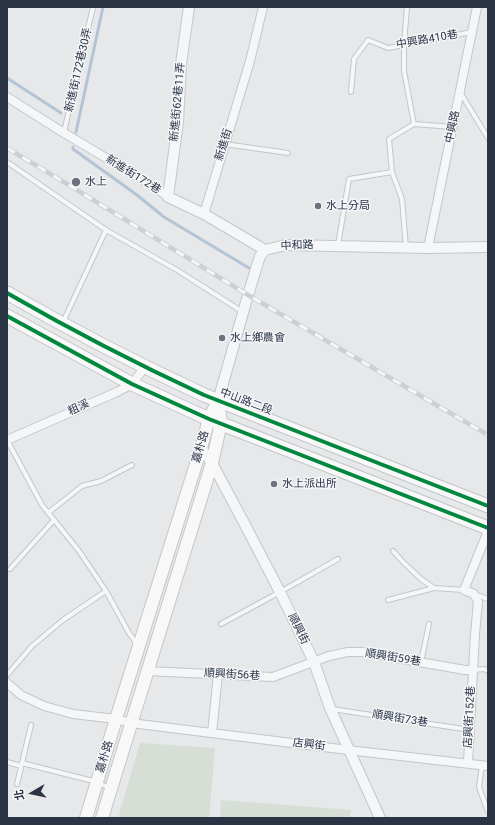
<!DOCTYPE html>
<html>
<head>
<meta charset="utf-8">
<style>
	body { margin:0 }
	#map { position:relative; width:495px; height:825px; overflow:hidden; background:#e6e8ea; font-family:Roboto,"Noto Sans TC",sans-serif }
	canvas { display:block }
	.frame { position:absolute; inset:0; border:8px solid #2b3445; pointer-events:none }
	.north { position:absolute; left:12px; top:773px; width:40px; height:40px; -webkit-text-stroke:3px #f4f6f9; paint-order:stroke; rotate:261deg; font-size:11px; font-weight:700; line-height:16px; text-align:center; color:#2b3445 }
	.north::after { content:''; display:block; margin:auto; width:14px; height:18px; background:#2b3445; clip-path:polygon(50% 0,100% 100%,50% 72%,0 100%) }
</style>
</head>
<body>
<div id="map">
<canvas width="495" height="825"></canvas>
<div class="frame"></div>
<div class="north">北</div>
</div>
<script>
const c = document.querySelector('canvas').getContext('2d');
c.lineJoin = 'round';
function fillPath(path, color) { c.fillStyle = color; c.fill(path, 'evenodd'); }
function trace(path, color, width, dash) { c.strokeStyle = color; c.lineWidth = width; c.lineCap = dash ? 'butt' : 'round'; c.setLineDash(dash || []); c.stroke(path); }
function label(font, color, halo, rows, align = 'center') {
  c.font = font + ' Roboto,"Noto Sans TC",sans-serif'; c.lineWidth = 3; c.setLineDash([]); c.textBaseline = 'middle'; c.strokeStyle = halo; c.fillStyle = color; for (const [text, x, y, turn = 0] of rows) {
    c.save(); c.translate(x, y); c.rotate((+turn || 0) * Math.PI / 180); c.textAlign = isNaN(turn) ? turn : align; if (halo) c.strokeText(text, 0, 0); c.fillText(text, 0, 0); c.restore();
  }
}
const green = new Path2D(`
	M140 743 215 748 209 818H118Z
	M221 800 351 810 350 818H220Z`);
const stream = new Path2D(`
	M7 78 61 113
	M76 132 103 7
	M73 147V149L137 195 164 217 249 268`);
const service = new Path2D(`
	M407 7 404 44V71L414 124 452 127
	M351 92 354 59 368 40 388 48 472 32
	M460 92 488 138
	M64 132 93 7
	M225 144 288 153
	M7 162 106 230 177 270 243 312
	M338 245 349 179 392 172
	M406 247 402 199 392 172 389 139 414 124
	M63 322 106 230
	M7 440 42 505 79 551 106 591 129 633 137 644
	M48 513 82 486 101 481 132 465
	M393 551 404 563 421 579 434 588 464 590
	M10 569 54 520
	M474 594 488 599
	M388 600 434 588
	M221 624 280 592 338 559
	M421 662 429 624
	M473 670 484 669 488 671
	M7 675 32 646 63 620 106 591
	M332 709 470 730
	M7 762 21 766
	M22 763 97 782 109 788
	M482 766 479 787 488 812
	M17 784 31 725`);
const minor = new Path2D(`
	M7 97 64 133 155 187 168 197
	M204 214 250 61 263 7
	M428 248 477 7
	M7 440 117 392 132 384 145 367
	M147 671 273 677 329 656 348 652H362L465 670H473
	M7 683 21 695 44 706 73 714 116 719 131 723 348 750 488 766
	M212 733 218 674
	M468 763 475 634 478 602 474 594 464 590 488 531`);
const tertiary = new Path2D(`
	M189 7 181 64 178 122 168 197 204 214 265 250
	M218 401 248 295 260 256 265 250 286 245 428 248 488 247
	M201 448 212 463 243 521 280 592 314 662 330 708 380 818`);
const secondary = new Path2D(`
	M86 818 116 719 201 448 209 419 218 401
	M102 818 212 463 221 423 218 401`);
const primary = new Path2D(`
	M7 293C71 330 137 364 204 395L488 506
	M7 316 132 384 209 419 488 528`);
const rail = new Path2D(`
	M7 148 72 187 248 295 488 435`);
const cycleway = new Path2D(`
	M7 293C71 330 137 364 204 395L488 506
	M7 316 132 384 209 419 488 528`);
const markers = [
	[76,182,5,"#6c737f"],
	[318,206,4,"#6c737f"],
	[222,338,4,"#6c737f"],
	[274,484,4,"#6c737f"]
];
const streetNames = [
	["中興路410巷",427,40,-10],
	["新進街172巷30弄",79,70,-77],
	["新進街62巷11弄",178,102,-85],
	["中興路",453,127,-78],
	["新進街",224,145,-73],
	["新進街172巷",133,175,32],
	["中和路",297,246,-3],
	["中山路二段",246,402,21],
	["粗溪",79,408,-24],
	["嘉朴路",201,447,-74],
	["順興街",298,629,64],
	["順興街59巷",393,658,9],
	["順興街56巷",232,675,3],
	["店興街152巷",470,717,-87],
	["順興街73巷",400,719,9],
	["店興街",309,745,7],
	["嘉朴路",105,757,-73]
];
const poiNames = [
	["水上",85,182],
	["水上分局",326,206],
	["水上鄉農會",230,338],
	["水上派出所",282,484]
];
fillPath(green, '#d6ded6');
trace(stream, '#b4c4d5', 3);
trace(service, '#c4c6c8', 6);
trace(minor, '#c4c6c8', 10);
trace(tertiary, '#c4c6c8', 12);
trace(secondary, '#c4c6c8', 14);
trace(primary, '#c2c5c8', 15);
trace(service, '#f5f6f7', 4);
trace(minor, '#f5f6f7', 8);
trace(tertiary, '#f5f6f7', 10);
trace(secondary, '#f8f8f8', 12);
trace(primary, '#f8f8f8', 13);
trace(rail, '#cecfd2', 4.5);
trace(rail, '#f4f6f9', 3, [9]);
trace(cycleway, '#00873e', 4);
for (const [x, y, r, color] of markers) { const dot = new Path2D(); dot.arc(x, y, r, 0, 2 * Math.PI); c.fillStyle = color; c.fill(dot); trace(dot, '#f4f6f9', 1.5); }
label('11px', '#2b3445', '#f4f6f9', streetNames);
label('11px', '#2b3445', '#f4f6f9', poiNames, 'left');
</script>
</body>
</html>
